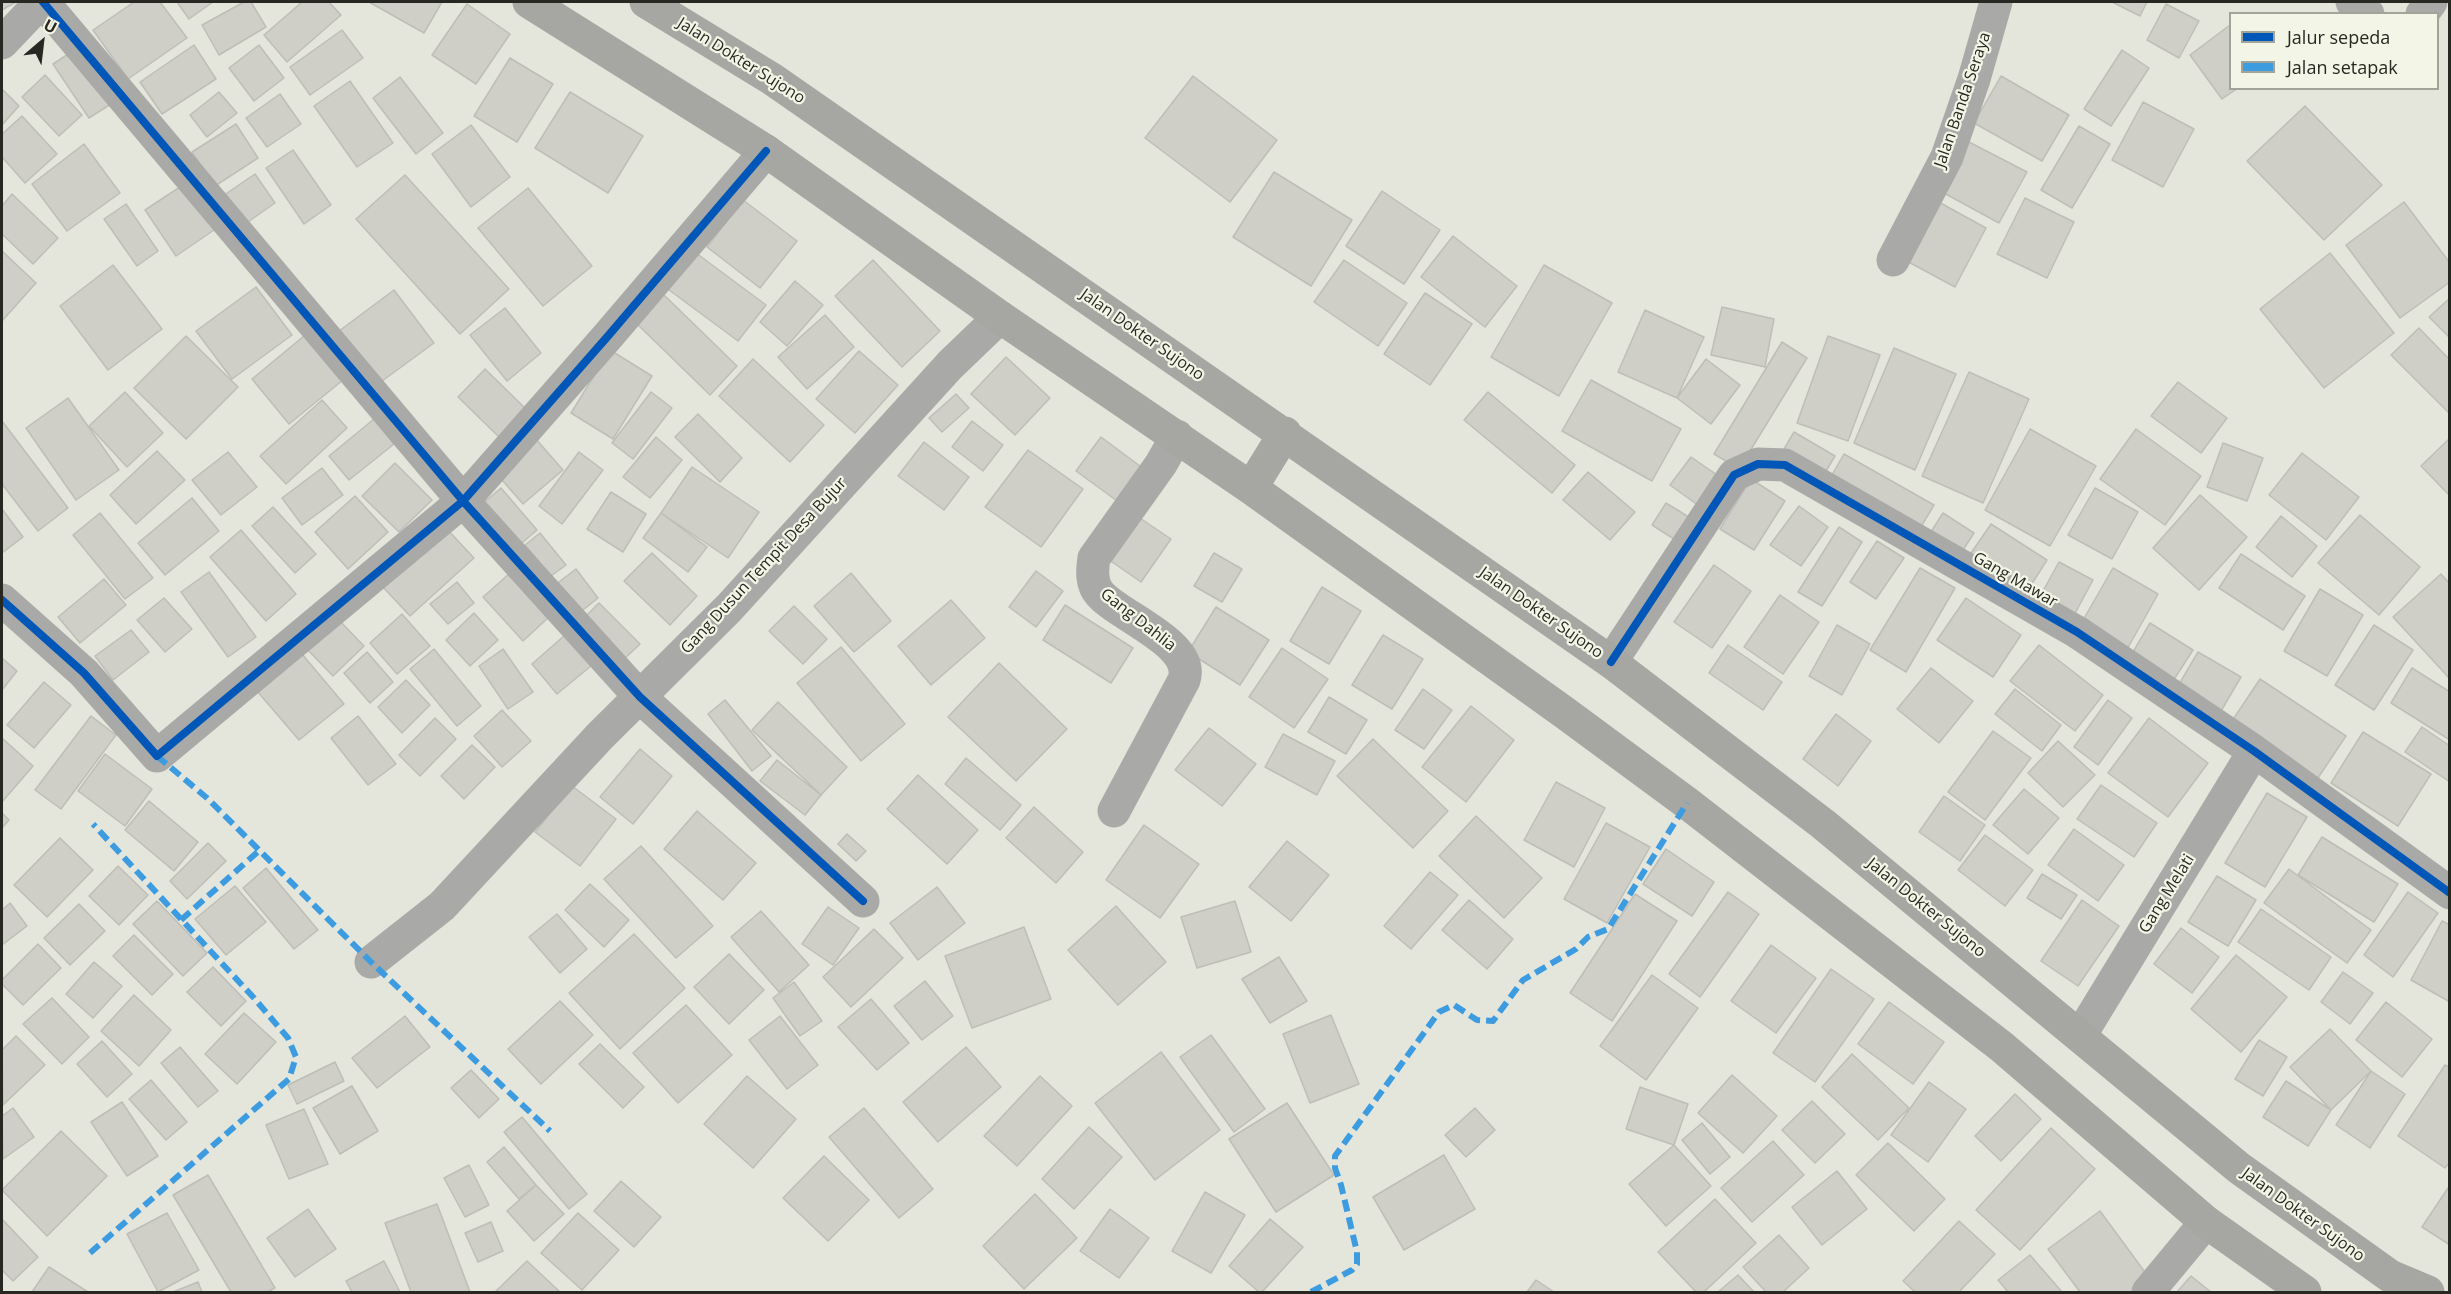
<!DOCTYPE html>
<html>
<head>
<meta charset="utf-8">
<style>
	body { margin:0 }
	#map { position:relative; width:2451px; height:1294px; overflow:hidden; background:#e4e6dc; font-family:"Open Sans",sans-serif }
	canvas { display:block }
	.frame { position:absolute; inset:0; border:3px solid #272822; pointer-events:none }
	.legend { position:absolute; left:2229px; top:12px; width:210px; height:78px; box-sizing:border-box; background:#f3f6e6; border:2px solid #a1a498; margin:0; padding:8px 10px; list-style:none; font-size:18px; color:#272822 }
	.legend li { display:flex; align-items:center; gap:12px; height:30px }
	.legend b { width:30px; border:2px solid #a1a498 }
	.north { position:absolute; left:12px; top:12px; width:60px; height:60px; -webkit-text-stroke:4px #f3f6e6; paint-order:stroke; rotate:28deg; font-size:16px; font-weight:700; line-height:24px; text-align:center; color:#272822 }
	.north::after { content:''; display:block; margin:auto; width:21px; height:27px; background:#272822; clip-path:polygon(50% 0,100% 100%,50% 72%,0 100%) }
</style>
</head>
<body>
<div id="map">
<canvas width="2451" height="1294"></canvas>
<div class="frame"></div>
<ul class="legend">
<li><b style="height:8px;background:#0057b8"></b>Jalur sepeda</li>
<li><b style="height:8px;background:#3d9ce0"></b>Jalan setapak</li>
</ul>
<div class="north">U</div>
</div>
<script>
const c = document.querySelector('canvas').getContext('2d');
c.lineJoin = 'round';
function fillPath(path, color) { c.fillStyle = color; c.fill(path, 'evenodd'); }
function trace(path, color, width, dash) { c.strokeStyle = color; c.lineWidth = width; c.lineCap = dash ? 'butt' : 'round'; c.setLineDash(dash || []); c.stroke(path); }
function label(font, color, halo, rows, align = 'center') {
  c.font = font + ' "Open Sans",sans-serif'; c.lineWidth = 4.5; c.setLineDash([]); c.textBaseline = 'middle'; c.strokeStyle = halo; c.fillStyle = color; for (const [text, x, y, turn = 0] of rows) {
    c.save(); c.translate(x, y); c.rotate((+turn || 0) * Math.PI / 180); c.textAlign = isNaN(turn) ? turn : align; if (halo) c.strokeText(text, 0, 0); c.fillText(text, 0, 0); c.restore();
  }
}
const building = new Path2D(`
	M2 2H16L2 10Z
	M134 2H160L187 38 128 79 93 30Z
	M177 2H213L189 19Z
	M244 2H251L266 27 219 55 202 25Z
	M302 2H329L341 15 287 62 264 35Z
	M369 2H442L424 33Z
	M2112 2H2147L2140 16Z
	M467 4 510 34 476 84 432 55Z
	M2166 4 2199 21 2179 58 2147 40Z
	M2230 25V88H2238L2222 99 2190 55Z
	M342 30 363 58 310 95 290 67Z
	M194 45 216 79 162 114 140 82Z
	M259 45 284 78 254 101 229 68Z
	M79 47 114 102 89 118 53 64Z
	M2122 50 2149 68 2111 126 2084 109Z
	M510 58 553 84 517 142 474 116Z
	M45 75 82 115 59 136 22 97Z
	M1193 76 1277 140 1230 202 1145 138Z
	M2001 76 2069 115 2042 161 1974 123Z
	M400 77 443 133 416 154 373 98Z
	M350 81 393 143 357 167 314 106Z
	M2 89 19 106 2 125Z
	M219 92 237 113 207 137 190 115Z
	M570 92 643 136 608 193 535 148Z
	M280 94 301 124 267 147 246 118Z
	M2143 102 2194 129 2163 187 2112 160Z
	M2305 106 2382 185 2324 240 2247 161Z
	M22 116 57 154 25 183 2 157V134Z
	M236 124 258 158 215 186 192 152Z
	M471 125 510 177 471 207 432 154Z
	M2079 126 2110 144 2072 208 2041 190Z
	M1969 142 2027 172 1999 223 1942 192Z
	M84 144 120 193 67 231 32 184Z
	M293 150 331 205 304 224 266 168Z
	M1274 172 1352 220 1311 286 1233 237Z
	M255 174 275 203 245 224 224 195Z
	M405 175 509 289 460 334 356 219Z
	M186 183 217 228 176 256 145 210Z
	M528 188 592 266 543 306 478 228Z
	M1382 191 1440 230 1404 284 1346 246Z
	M12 194 58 238 33 264 2 234V206Z
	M2025 198 2074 222 2047 278 1997 254Z
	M743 200 797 241 760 288 707 247Z
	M1935 200 1986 228 1955 287 1903 259Z
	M2404 202 2450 263V282L2400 318 2346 245Z
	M126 204 158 251 137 266 104 219Z
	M1453 236 1517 286 1485 327 1421 277Z
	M692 250 766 305 738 341 665 287Z
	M2 251 36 283 2 321Z
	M2330 253 2394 333 2324 388 2260 309Z
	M873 260 940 331 902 367 835 296Z
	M1344 260 1407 303 1378 346 1314 302Z
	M113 265 162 329 108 370 60 306Z
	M1544 265 1612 303 1559 396 1491 357Z
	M795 281 823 305 787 346 760 322Z
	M256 287 292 335 232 379 196 331Z
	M394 290 434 343 378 384 339 331Z
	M1425 293 1472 324 1430 385 1384 354Z
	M663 294 737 366 710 395 635 322Z
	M2450 298V338L2429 317Z
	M1722 307 1774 319 1765 367 1711 355Z
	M505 308 541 353 507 381 470 335Z
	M1645 310 1704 337 1677 398 1618 372Z
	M825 315 854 347 807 389 778 357Z
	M2419 328 2450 360V414L2391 355Z
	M310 331 348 376 289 424 252 379Z
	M186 336 238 387 186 439 134 388Z
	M1828 336 1880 355 1848 441 1797 423Z
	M1782 342 1807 358 1739 469 1714 454Z
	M1894 348 1956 374 1915 470 1854 443Z
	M610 350 652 376 613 439 571 413Z
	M859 351 898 385 855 433 816 399Z
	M1006 357 1050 398 1015 435 971 394Z
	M753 359 824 425 790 462 719 396Z
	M1706 359 1740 385 1711 424 1677 398Z
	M485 369 526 409 499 437 458 397Z
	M1969 372 2029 399 1983 503 1922 476Z
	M1591 380 1681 429 1652 481 1562 431Z
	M2178 382 2227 418 2201 453 2151 416Z
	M125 392 163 433 127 467 89 426Z
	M651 392 672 408 633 459 612 443Z
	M1488 392 1575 465 1552 493 1464 420Z
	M956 394 969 408 942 432 929 418Z
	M68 398 119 470 76 500 26 428Z
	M322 400 347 428 286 484 260 456Z
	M698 414 742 458 720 482 675 437Z
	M374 419 394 444 349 480 329 456Z
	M2 421 68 508 38 531 2 484Z
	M972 421 1003 445 983 471 952 447Z
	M2030 429 2096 466 2050 546 1985 510Z
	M2136 429 2201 476 2165 525 2100 479Z
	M1794 432 1835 456 1822 478 1781 454Z
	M656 437 682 460 650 498 623 477Z
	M1101 437 1148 472 1124 506 1076 471Z
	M535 438 563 470 523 504 495 472Z
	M2450 438V496L2421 466Z
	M924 442 969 477 944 510 898 476Z
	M2223 443 2263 458 2247 501 2207 487Z
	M1028 450 1083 489 1041 547 985 507Z
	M157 451 185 480 136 524 110 495Z
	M228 452 257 487 221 515 192 480Z
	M579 452 603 470 562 524 539 506Z
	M2302 453 2359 497 2326 540 2269 495Z
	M1844 454 1934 505 1919 530 1829 480Z
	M1691 457 1720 477 1699 506 1670 485Z
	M395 463 432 500 399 532 362 496Z
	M692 467 759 512 728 558 661 513Z
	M322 468 343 495 302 525 282 498Z
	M1588 472 1635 512 1610 540 1563 500Z
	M1751 479 1785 501 1754 550 1720 529Z
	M501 488 537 530 515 549 480 506Z
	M2095 488 2138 512 2112 559 2068 535Z
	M611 492 646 514 623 552 587 529Z
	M2200 495 2247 537 2199 590 2153 548Z
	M355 496 388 532 348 569 315 532Z
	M192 498 219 531 165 575 138 543Z
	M1666 503 1692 519 1677 541 1652 525Z
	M1799 506 1828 527 1801 566 1770 545Z
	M273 507 316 554 295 573 252 526Z
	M2 509 23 537 2 553Z
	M1131 512 1171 539 1141 582 1102 555Z
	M100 513 153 578 125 599 73 535Z
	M661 513 707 547 688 572 643 538Z
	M1943 513 1974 533 1958 558 1927 538Z
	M2360 515 2420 567 2379 615 2318 563Z
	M2281 516 2317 546 2292 577 2256 547Z
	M1991 524 2047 560 2026 593 1969 556Z
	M445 527 474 558 410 616 381 585Z
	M1839 527 1862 542 1822 606 1798 592Z
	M241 530 296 594 266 621 210 557Z
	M540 533 566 565 551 576 525 545Z
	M1877 541 1904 558 1876 599 1850 582Z
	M652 553 697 596 670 625 624 581Z
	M1214 553 1242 569 1222 602 1194 586Z
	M2241 554 2305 596 2283 630 2219 588Z
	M2059 562 2093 580 2072 619 2038 600Z
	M1714 565 1751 591 1712 648 1674 622Z
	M1920 568 1955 588 1906 672 1870 650Z
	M2113 568 2158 594 2125 653 2079 627Z
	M576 569 598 598 578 614 555 585Z
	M1036 571 1063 591 1036 627 1009 607Z
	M209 572 256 637 228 657 181 592Z
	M510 573 549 617 523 641 483 597Z
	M851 573 891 621 854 652 814 606Z
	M2441 574 2450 584V679L2393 617Z
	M104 579 126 605 80 643 58 617Z
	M457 582 474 603 448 624 430 604Z
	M1322 587 1361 611 1329 664 1290 641Z
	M2320 589 2363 615 2327 676 2284 651Z
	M1780 595 1819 622 1783 674 1744 647Z
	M164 598 192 629 165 652 137 620Z
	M1966 598 2021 635 1993 677 1937 640Z
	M951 600 985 638 931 685 898 646Z
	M599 603 640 644 620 663 581 621Z
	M1065 605 1133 648 1111 683 1043 640Z
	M794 606 827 639 803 664 769 631Z
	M1216 607 1269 640 1240 685 1188 652Z
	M474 613 498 640 470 666 446 640Z
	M333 614 364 646 333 676 302 644Z
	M402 614 430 646 397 674 370 643Z
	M2150 623 2193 650 2171 684 2130 657Z
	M1837 625 1870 644 1842 695 1809 676Z
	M2374 625 2413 650 2374 710 2335 685Z
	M131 630 149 652 113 680 95 656Z
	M565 635 591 666 557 694 532 664Z
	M1383 635 1423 659 1392 709 1352 685Z
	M1728 645 1782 682 1763 710 1709 673Z
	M2039 645 2103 695 2075 731 2010 681Z
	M841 647 905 724 861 761 797 683Z
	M1282 648 1328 679 1294 728 1249 697Z
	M434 649 481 706 457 726 410 669Z
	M503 649 533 692 508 709 479 666Z
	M367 652 393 682 370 703 344 673Z
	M2198 652 2241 677 2221 711 2178 686Z
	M302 654 344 704 299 740 257 691Z
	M2 658 17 671 2 690Z
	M999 663 1067 729 1016 781 948 717Z
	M1931 668 1973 701 1939 743 1897 709Z
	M2412 668 2450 692V740L2391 703Z
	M2260 679 2346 736 2316 781 2230 724Z
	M406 680 430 705 402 733 378 707Z
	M44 682 71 705 34 748 7 725Z
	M1423 689 1452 710 1424 749 1395 730Z
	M2015 689 2061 725 2042 751 1995 714Z
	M1329 697 1367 720 1346 754 1308 732Z
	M725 700 771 756 752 771 708 714Z
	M2108 700 2132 718 2098 765 2074 747Z
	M778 702 847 767 821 795 752 730Z
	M1471 706 1514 740 1466 802 1422 767Z
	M502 710 531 741 502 767 474 736Z
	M1836 714 1871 741 1838 786 1803 759Z
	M91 716 116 735 61 809 35 790Z
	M358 716 396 764 368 785 331 738Z
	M435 718 456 739 420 776 399 755Z
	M2149 718 2208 763 2168 817 2108 773Z
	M2422 727 2450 746V782L2405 752Z
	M1209 728 1256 764 1222 806 1175 770Z
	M1993 731 2031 758 1985 820 1948 792Z
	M2363 732 2431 774 2398 826 2331 783Z
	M1283 734 1335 761 1317 795 1265 767Z
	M2 738 33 766 2 802Z
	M1373 739 1448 811 1413 848 1337 776Z
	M2058 741 2095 775 2063 807 2028 773Z
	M472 745 495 767 464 799 441 776Z
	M640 749 672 776 633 824 600 797Z
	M105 754 152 789 125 826 78 791Z
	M966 758 1021 805 1000 830 945 784Z
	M777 760 821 795 805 815 760 781Z
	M918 775 978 830 947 864 887 809Z
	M1556 782 1605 808 1574 867 1524 840Z
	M2101 785 2157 823 2134 857 2077 819Z
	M572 786 616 819 580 866 535 832Z
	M2024 789 2059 818 2028 854 1993 825Z
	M2267 793 2307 817 2265 887 2225 863Z
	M1944 796 1985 825 1960 861 1919 832Z
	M149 801 198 842 174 871 125 830Z
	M1034 807 1083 852 1056 883 1006 838Z
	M697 811 756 863 723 900 664 849Z
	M2 813 9 820 2 828Z
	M1476 816 1542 878 1504 918 1439 856Z
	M1606 823 1650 847 1607 923 1564 899Z
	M1144 825 1199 864 1160 918 1106 880Z
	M2074 829 2124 865 2098 901 2048 865Z
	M847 834 866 851 856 861 838 844Z
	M1985 835 2033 870 2005 906 1958 870Z
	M2322 837 2398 884 2374 922 2298 875Z
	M60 838 93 870 47 917 14 885Z
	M1287 841 1329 875 1291 921 1249 887Z
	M208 843 226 861 187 899 170 881Z
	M641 846 713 926 676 958 604 879Z
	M1666 849 1714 882 1692 916 1643 884Z
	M118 866 148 895 119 925 89 896Z
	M266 868 318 930 294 949 243 888Z
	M2289 869 2371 930 2347 963 2264 903Z
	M1430 872 1458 895 1411 949 1384 926Z
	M2042 874 2077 895 2061 919 2027 898Z
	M2217 876 2256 900 2228 946 2188 922Z
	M590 884 629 920 604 947 565 910Z
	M235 886 266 922 226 955 195 919Z
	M937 887 965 923 918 960 890 923Z
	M1728 892 1759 914 1700 997 1669 974Z
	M2408 892 2438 913 2393 977 2364 955Z
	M1635 894 1677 921 1612 1021 1570 993Z
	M1469 900 1513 939 1487 969 1442 930Z
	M2082 900 2119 926 2078 986 2041 961Z
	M157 901 207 953 183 976 133 924Z
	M1235 901 1251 952 1197 968 1181 917Z
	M10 903 27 926 2 945V910Z
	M79 904 105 931 70 965 44 938Z
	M1116 906 1166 962 1118 1005 1068 950Z
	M828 907 859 928 833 965 802 944Z
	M2261 909 2331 957 2309 990 2238 942Z
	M761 911 809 965 779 992 731 937Z
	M557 914 587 949 560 973 529 937Z
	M2442 921 2450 925V1002L2411 980Z
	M1024 927 1051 999 972 1028 945 956Z
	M2181 928 2219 957 2192 993 2154 964Z
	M874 929 903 958 851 1007 823 977Z
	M634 934 685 988 620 1049 569 993Z
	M134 935 173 974 152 995 113 956Z
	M38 944 61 968 23 1005 2 984V980Z
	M1771 945 1816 978 1776 1033 1731 1001Z
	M729 954 764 990 729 1024 694 987Z
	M2236 955 2287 997 2241 1052 2191 1009Z
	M1279 957 1307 1001 1270 1023 1242 979Z
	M94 962 122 986 93 1018 66 994Z
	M213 967 246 1001 221 1026 187 992Z
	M1831 969 1874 999 1815 1082 1773 1053Z
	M2343 972 2373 993 2350 1024 2321 1002Z
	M1652 975 1698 1008 1646 1080 1600 1046Z
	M925 981 953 1016 922 1040 894 1006Z
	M794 982 822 1021 800 1036 773 998Z
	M134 995 171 1030 139 1066 101 1031Z
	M52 998 89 1037 62 1064 23 1024Z
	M871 999 909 1043 877 1070 838 1027Z
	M560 1001 593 1035 541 1084 508 1049Z
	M1889 1002 1944 1042 1913 1084 1858 1044Z
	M2386 1002 2432 1039 2402 1077 2356 1040Z
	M686 1005 732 1055 678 1103 633 1053Z
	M244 1013 276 1042 237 1084 205 1054Z
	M1331 1015 1359 1084 1310 1103 1283 1034Z
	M405 1016 430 1047 377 1088 352 1058Z
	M780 1016 818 1065 787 1089 749 1040Z
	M2330 1029 2371 1071 2331 1110 2290 1067Z
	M1211 1035 1265 1109 1234 1132 1180 1057Z
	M16 1036 45 1065 3 1105 2 1050Z
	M2259 1040 2287 1057 2263 1096 2235 1079Z
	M102 1041 132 1074 107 1097 77 1064Z
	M600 1044 644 1087 623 1108 579 1064Z
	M180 1047 218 1091 198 1107 161 1063Z
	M966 1047 1001 1087 938 1142 903 1102Z
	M1161 1052 1220 1130 1155 1180 1095 1103Z
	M1852 1054 1909 1108 1878 1140 1822 1087Z
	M335 1062 344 1081 297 1104 288 1085Z
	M2445 1065 2450 1067V1162L2445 1168 2398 1136Z
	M471 1070 499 1099 479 1118 451 1088Z
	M2371 1071 2405 1094 2370 1148 2336 1125Z
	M1732 1075 1777 1116 1743 1153 1698 1113Z
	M747 1076 796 1119 753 1168 704 1124Z
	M1040 1076 1072 1106 1017 1166 984 1136Z
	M151 1080 187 1122 166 1140 129 1099Z
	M2286 1081 2331 1110 2308 1146 2263 1117Z
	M1929 1082 1966 1109 1928 1162 1891 1135Z
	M352 1086 378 1131 340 1154 313 1108Z
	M1640 1087 1688 1104 1674 1145 1626 1129Z
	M2015 1094 2041 1119 2001 1161 1975 1136Z
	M1812 1101 1845 1134 1815 1163 1782 1130Z
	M122 1102 158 1156 127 1176 91 1122Z
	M1287 1103 1334 1175 1276 1212 1229 1139Z
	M13 1108 34 1137 3 1159 2 1116Z
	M864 1108 933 1189 899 1218 829 1137Z
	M1475 1108 1495 1130 1466 1157 1445 1135Z
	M304 1109 328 1164 289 1179 266 1125Z
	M522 1117 587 1194 569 1209 504 1132Z
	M1702 1123 1730 1157 1710 1174 1682 1140Z
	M1089 1127 1122 1157 1074 1209 1042 1179Z
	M2051 1128 2095 1169 2020 1250 1976 1210Z
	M61 1131 107 1176 47 1236 2 1190Z
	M1773 1141 1804 1175 1752 1222 1721 1188Z
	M1888 1143 1945 1199 1914 1231 1856 1175Z
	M1674 1145 1711 1186 1666 1226 1629 1184Z
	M504 1147 536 1185 519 1199 487 1162Z
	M1444 1155 1475 1209 1404 1250 1373 1197Z
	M824 1156 869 1200 828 1241 783 1198Z
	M469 1165 489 1205 465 1217 444 1178Z
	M1837 1171 1867 1209 1822 1245 1792 1207Z
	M208 1175 275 1288 267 1292H231L173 1195Z
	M621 1181 661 1217 634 1247 594 1211Z
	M536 1185 564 1214 534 1241 507 1211Z
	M2448 1188 2450 1190V1245L2422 1227Z
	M1205 1192 1245 1215 1211 1273 1172 1251Z
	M1035 1194 1077 1238 1024 1289 983 1246Z
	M1715 1199 1756 1243 1704 1292H1696L1658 1252Z
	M437 1204 470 1292H411L385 1223Z
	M308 1209 336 1249 295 1277 267 1238Z
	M1110 1209 1149 1238 1119 1278 1080 1251Z
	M2100 1211 2150 1279 2132 1292H2080L2048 1249Z
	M167 1213 199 1270 158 1292 127 1234Z
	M578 1213 619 1250 582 1290 541 1253Z
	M2 1219 38 1257 13 1281 2 1270Z
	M1270 1219 1303 1247 1262 1292H1259L1229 1266Z
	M1959 1221 1995 1254 1959 1292H1915L1903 1281Z
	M491 1222 503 1251 478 1262 465 1233Z
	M1779 1235 1809 1268 1783 1292H1766L1743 1267Z
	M2030 1255 2062 1292H2008L1998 1280Z
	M384 1261 400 1292H352L346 1281Z
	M527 1261 560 1292H495Z
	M49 1267 88 1292H32Z
	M1738 1275 1754 1292H1718Z
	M2191 1276 2211 1292H2177Z
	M1536 1280 1554 1292H1527Z
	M198 1282 202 1292H173Z`);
const minor = new Path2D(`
	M43 2 463 501 640 697 863 901
	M2352 2 2368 14
	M2422 14 2431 2
	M2 43 41 2
	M1893 260 1947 157 1974 79 1996 2
	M2 600 84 673 157 756 463 501 608 336 766 151
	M1611 662 1734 475 1758 464 1785 465 2077 632 2254 751 2450 893
	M1114 811 1184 680C1196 644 1120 617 1100 594 1091 584 1092 570 1094 558L1161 464 1177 436
	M371 962 442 906 600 736 729 608 950 365 1000 317
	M2080 1036 2254 751
	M2148 1292 2206 1222`);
const highway = new Path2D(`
	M529 2 766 151 1000 317 1251 488 1565 713 1687 803 2002 1047 2206 1222 2305 1292
	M646 2 772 79 1611 662 1823 824 2239 1168 2390 1276 2428 1292
	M1251 488 1285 433`);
const quiet = new Path2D(`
	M157 756 207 798 371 962 550 1131
	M181 920 261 849
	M90 1253 289 1079 296 1057 288 1038 254 998 93 824
	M1311 1292 1352 1270 1357 1264V1252L1341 1185 1335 1168V1156L1439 1012 1454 1005 1477 1020 1493 1021 1523 980 1576 949 1588 937 1608 929 1687 803`);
const cycleway = new Path2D(`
	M43 2 463 501 640 697 863 901
	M2 600 84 673 157 756 463 501 608 336 766 151
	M1611 662 1734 475 1758 464 1785 465 2077 632 2254 751 2450 893`);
const streetNames = [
	["Jalan Dokter Sujono",741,61,32],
	["Jalan Banda Seraya",1963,100,-71],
	["Jalan Dokter Sujono",1142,335,35],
	["Gang Dusun Tempit Desa Bujur",764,566,-47],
	["Gang Mawar",2015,580,30],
	["Jalan Dokter Sujono",1541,613,35],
	["Gang Dahlia",1138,620,38],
	["Gang Melati",2167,894,-58],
	["Jalan Dokter Sujono",1926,908,39],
	["Jalan Dokter Sujono",2303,1215,36]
];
fillPath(building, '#cfcfc8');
trace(building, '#bebeb7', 1.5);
trace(minor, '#a9aaa7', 33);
trace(highway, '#a6a7a2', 33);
trace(quiet, '#3d9ce0', 6, [12, 6]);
trace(cycleway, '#0057b8', 8);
label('16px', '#272822', '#f3f6e6', streetNames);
</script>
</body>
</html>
